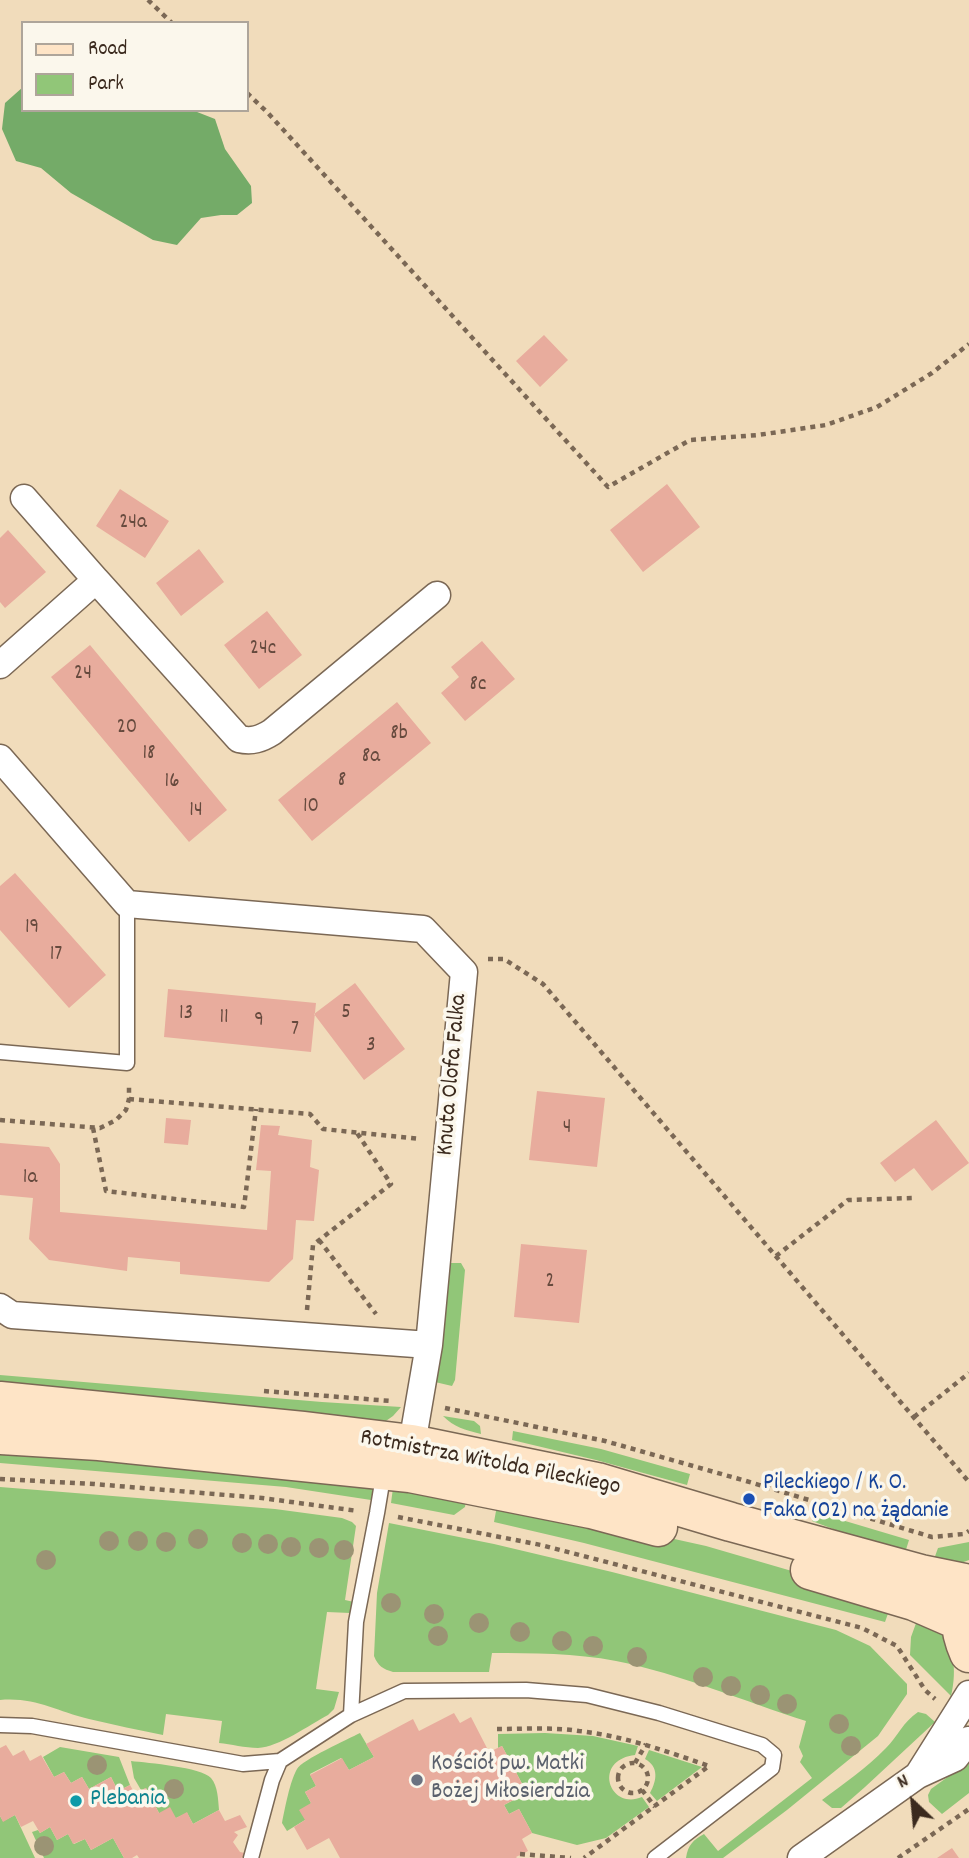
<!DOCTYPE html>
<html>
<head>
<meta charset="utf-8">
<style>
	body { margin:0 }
	#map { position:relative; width:969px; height:1858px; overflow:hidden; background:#f1dcbb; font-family:Dekko,sans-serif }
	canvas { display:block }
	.legend { position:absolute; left:21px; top:21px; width:228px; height:91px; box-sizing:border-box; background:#fbf7ec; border:2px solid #aea59a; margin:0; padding:9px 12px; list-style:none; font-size:21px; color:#3b2a1e }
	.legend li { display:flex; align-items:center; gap:14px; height:35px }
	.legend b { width:35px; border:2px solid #aea59a }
	.north { position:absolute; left:878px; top:1767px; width:70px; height:70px; -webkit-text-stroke:5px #fbf7ec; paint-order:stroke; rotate:334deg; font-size:19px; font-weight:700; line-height:28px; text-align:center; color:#3b2a1e }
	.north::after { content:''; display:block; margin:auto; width:24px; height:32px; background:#3b2a1e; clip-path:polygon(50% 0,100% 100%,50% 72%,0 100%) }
</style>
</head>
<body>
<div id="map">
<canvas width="969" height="1858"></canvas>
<ul class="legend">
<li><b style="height:9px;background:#fee4c6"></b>Road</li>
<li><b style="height:19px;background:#91c678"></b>Park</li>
</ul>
<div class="north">N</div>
</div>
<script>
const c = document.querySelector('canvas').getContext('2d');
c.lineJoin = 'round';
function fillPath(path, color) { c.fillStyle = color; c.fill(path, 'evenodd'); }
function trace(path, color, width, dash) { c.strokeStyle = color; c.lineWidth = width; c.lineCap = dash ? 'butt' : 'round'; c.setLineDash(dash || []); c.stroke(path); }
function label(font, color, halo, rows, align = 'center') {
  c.font = font + ' Dekko,sans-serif'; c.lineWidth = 7; c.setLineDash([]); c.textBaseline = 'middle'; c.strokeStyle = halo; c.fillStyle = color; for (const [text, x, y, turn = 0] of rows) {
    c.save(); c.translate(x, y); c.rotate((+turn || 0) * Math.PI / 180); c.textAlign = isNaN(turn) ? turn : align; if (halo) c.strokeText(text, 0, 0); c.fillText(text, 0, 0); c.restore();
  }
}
const green = new Path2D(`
	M447 1263H461L465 1270 455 1380 452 1386 435 1382Z
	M0 1375 322 1402 401 1407 393 1416 383 1423 0 1389Z
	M443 1416 474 1421 480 1426 481 1434C465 1430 454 1427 443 1416Z
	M513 1431 601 1449 690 1474 687 1485 596 1460 512 1440Z
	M0 1440 370 1483 373 1490 371 1500 286 1487 0 1463Z
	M0 1487 275 1509 342 1518 352 1522 356 1526 345 1600 354 1602 350 1613 327 1612 316 1689 339 1692 334 1709 328 1715C309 1725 279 1747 258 1748 245 1748 231 1744 219 1743L222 1721 166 1714 163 1735C139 1730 114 1725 89 1719 55 1711 36 1697 0 1700Z
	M393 1488 467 1493 465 1507 454 1515 391 1503Z
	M498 1500 706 1546 809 1576 891 1605 885 1622 584 1543 494 1522Z
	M815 1512 909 1540 904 1556 812 1521Z
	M389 1523 494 1544 612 1572 836 1630 870 1646 907 1684V1694L878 1736 787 1810 723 1858H686C688 1845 693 1840 704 1834L718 1851 812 1778 800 1762 803 1756 799 1747 806 1721C743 1701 681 1674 616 1661 575 1653 533 1653 492 1653L489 1672H393C383 1669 378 1666 374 1656L377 1593Z
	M969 1542V1560L961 1563 933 1562 938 1548Z
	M919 1615C926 1620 935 1625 941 1632 956 1649 956 1676 951 1696L910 1655 911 1637Z
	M918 1712 926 1714 935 1722 865 1787 841 1808H832L822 1800C843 1784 867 1768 886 1748 898 1736 903 1722 918 1712Z
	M360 1733 374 1757 349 1770 341 1758 310 1774 316 1786 305 1792 311 1803 305 1820 287 1831 282 1823C285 1808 290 1781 297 1769 302 1760 348 1739 360 1733Z
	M545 1733 593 1736 638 1746 635 1755C592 1760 609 1811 642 1797L649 1807 606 1838 577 1845 532 1833 519 1809 509 1814 504 1805 527 1793 502 1746 498 1748V1734Z
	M60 1747 119 1757 130 1785 118 1791 111 1777 89 1789 82 1777 71 1783 64 1772 54 1777 43 1757Z
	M649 1750 702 1767 657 1801 650 1793C657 1780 659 1767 645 1759Z
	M969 1758V1793L942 1814 929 1802 928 1795 931 1789 963 1766Z
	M131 1761C148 1763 201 1767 211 1778 218 1786 218 1800 219 1810L193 1824 187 1813 176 1818 159 1813 146 1788 141 1790 134 1778Z
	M15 1815 35 1858H0V1816L3 1821Z
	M50 1827 57 1840 68 1834 74 1844 85 1839 91 1850 113 1838 124 1858H44L32 1832 38 1830 40 1833Z`);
const forest = new Path2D(`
	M23 87V110H192L215 119 225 149 251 186 252 203 237 215H221L201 218 177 245 153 240 71 193 41 168 16 161 2 129 5 103Z`);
const building = new Path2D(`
	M544 335 568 360 540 387 516 361Z
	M667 484 700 527 643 572 610 530Z
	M120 489 169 521 145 558 96 526Z
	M8 530 46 572 5 608 0 602V538Z
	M199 549 224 582 181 616 156 583Z
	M267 611 302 655 259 689 224 645Z
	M482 641 515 679 465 721 441 693 459 677 451 667Z
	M90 645 227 810 189 842 51 677Z
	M397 702 431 743 312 841 278 800Z
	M15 873 106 975 69 1008 0 930V886Z
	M355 983 405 1049 364 1080 314 1014Z
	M168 989 316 1003 311 1052 164 1037Z
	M537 1091 605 1098 597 1167 529 1160Z
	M166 1118 191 1120 188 1145 164 1143Z
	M936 1120 969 1163 932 1191 914 1168 895 1182 880 1163Z
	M261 1125 280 1126 278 1135 312 1140 310 1167 319 1170 314 1221 296 1220 293 1259 269 1282 180 1274V1262L128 1257 127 1271 49 1260 29 1239 33 1198 0 1195V1143L49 1147 60 1164V1212L267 1230 271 1171 256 1170Z
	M521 1244 587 1250 579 1323 514 1317Z
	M454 1713 460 1723 471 1717 489 1752 502 1746 527 1793 504 1805 509 1814 519 1809 532 1833 522 1839 528 1851 516 1857 517 1858H340L329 1838 307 1850 294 1827 305 1820 299 1810 311 1803 305 1792 316 1786 310 1775 342 1758 349 1770 374 1757 366 1744 413 1719 419 1731Z
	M6 1745 13 1756 24 1750 30 1761 41 1755 54 1777 64 1772 71 1783 82 1777 89 1789 111 1777 118 1791 130 1785 135 1794 146 1788 159 1813 170 1807 176 1818 187 1812 193 1824 219 1810 225 1821 240 1815 247 1827 234 1832 238 1835 233 1842 240 1852 249 1854 241 1858H139L137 1855 132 1858H124L113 1838 91 1850 85 1839 73 1844 68 1834 57 1840 50 1827 40 1833 33 1821 21 1827 15 1815 3 1822 0 1816V1748Z
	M952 1848 959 1858H937Z`);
const path = new Path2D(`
	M148 0 172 23
	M247 93 268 113 608 487 690 440 758 435 826 425 877 407 932 373 969 344
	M488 959H504L543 984 969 1482
	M129 1099 310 1114 323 1129 421 1139
	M0 1120 100 1128 116 1120 126 1110 129 1099V1083
	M93 1128 106 1191 244 1207 256 1109
	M319 1240 376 1314
	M776 1256 848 1200 914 1198
	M307 1310 313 1245 391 1184 357 1133
	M264 1391 391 1401
	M445 1408 605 1441 746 1481 932 1537 964 1534 969 1531
	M914 1417 969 1373
	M0 1479 94 1484 262 1498 358 1511
	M398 1517 541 1545 862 1628 897 1646 925 1690 935 1699
	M497 1729C524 1729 552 1727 579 1731 624 1736 666 1751 709 1766L584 1858
	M618 1778a15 15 0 1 1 30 0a15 15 0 1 1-30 0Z
	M635 1763 646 1744
	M642 1790 655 1807
	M520 1854 571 1858
	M898 1858 969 1809`);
const lane = new Path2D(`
	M0 1052 127 1063V904
	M351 1715 404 1691 526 1690 587 1695 659 1713 762 1745 774 1755 772 1768 655 1858
	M0 1725 32 1726 243 1764 280 1761
	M251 1858 272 1780 280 1761 351 1715 356 1622 377 1513 384 1471`);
const street = new Path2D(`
	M24 498 96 580
	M0 665 96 580 239 739C252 742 261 739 272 732L437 595
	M0 758 127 904 423 929 464 972 429 1345 412 1444 411 1461
	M0 1307 12 1315 429 1345
	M918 1775 969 1694
	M801 1858 918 1775 955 1758 969 1740`);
const secondary = new Path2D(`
	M0 1401 303 1431 412 1444 597 1482 731 1522 921 1574 969 1584
	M0 1435 99 1441 410 1473 591 1509 658 1527
	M810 1570 914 1601 960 1621
	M965 1597C957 1616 961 1635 969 1653`);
const trees = [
	[198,1539],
	[109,1541],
	[138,1541],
	[166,1542],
	[242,1543],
	[268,1544],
	[291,1547],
	[319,1548],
	[344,1550],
	[46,1560],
	[391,1603],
	[434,1614],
	[479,1623],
	[520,1632],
	[438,1636],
	[562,1641],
	[593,1646],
	[637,1657],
	[703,1677],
	[731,1686],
	[760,1695],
	[787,1704],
	[839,1724],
	[851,1746],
	[97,1765],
	[174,1789],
	[44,1846]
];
const markers = [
	[749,1499,7,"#1a4fb4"],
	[417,1780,7,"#6b7280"],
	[76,1801,7,"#0f9aa8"]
];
const numberNames = [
	["24a",133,524],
	["24c",263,650],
	["24",83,675],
	["8c",478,686],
	["20",127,729],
	["8b",399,735],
	["18",149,755],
	["8a",371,758],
	["8",342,782],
	["16",172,783],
	["10",311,808],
	["14",196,812],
	["19",32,929],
	["17",56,956],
	["5",346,1014],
	["13",186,1015],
	["11",224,1019],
	["9",259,1022],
	["7",295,1031],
	["3",371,1047],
	["4",567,1129],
	["1a",30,1179],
	["2",550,1283]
];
const streetNames = [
	["Knuta Olofa Falka",454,1075,-85],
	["Rotmistrza Witolda Pileckiego",490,1464,11]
];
const transitNames = [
	["Pileckiego / K. O.",763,1485],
	["Faka (02) na żądanie",763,1513]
];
const worshipNames = [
	["Kościół pw. Matki",431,1766],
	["Bożej Miłosierdzia",431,1794]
];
const cultureNames = [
	["Plebania",90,1801]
];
fillPath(green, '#91c678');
fillPath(forest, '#74ab68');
fillPath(building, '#e8ac9d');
trace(lane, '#7b6855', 17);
trace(street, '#7b6855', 29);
trace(secondary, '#7b6855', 41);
trace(path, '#7b6855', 4.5, [5, 5]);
trace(lane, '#fff', 14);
trace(street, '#fff', 26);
trace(secondary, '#fee4c6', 38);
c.fillStyle = '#9b9474';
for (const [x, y] of trees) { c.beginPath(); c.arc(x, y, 10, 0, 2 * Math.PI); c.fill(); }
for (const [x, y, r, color] of markers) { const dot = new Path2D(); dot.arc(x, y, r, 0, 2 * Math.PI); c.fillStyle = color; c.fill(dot); trace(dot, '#fbf7ec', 2.5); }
label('21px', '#664a3e', null, numberNames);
label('24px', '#3b2a1e', '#fbf7ec', streetNames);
label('24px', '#164399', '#fbf7ec', transitNames, 'left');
label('24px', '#5b616d', '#fbf7ec', worshipNames, 'left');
label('24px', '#0d838f', '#fbf7ec', cultureNames, 'left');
</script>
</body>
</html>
